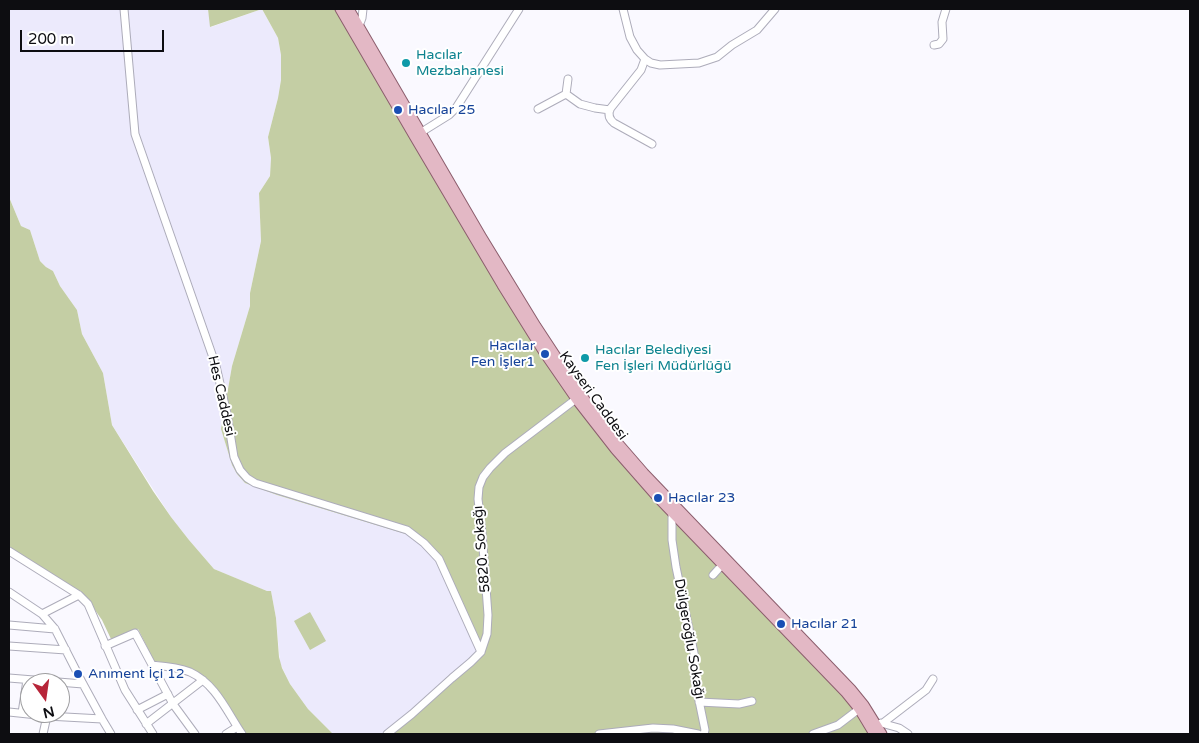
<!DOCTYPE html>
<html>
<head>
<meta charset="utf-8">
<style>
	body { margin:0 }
	#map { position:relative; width:1199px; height:743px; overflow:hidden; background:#faf9ff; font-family:"Varela Round",sans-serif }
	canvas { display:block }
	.frame { position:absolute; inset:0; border:10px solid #0d0d11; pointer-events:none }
	.north { position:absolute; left:20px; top:673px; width:50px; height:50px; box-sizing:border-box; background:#fff; border:1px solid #9e9ea0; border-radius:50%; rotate:166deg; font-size:14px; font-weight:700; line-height:20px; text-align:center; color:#0d0d11 }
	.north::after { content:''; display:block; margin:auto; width:18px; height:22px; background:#b72539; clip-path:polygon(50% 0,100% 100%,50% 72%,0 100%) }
	.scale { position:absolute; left:20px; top:30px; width:144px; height:22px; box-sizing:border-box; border:2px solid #0d0d11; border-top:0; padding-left:6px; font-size:15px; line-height:18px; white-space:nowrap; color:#0d0d11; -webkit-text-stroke:4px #fff; paint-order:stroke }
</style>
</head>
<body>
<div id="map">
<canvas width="1199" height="743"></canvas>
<div class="frame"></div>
<div class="north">N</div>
<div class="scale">200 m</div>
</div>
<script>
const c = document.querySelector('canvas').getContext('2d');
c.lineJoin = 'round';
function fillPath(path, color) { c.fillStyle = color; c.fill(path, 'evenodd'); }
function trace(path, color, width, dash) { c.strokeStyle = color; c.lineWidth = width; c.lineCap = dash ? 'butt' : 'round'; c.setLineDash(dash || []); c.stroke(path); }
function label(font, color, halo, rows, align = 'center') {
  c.font = font + ' "Varela Round",sans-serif'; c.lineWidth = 4; c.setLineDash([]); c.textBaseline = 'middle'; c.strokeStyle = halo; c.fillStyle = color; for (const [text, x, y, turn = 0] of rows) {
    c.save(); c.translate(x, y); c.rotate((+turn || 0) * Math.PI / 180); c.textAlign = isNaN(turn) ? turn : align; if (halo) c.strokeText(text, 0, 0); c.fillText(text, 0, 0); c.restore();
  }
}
const built = new Path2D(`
	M9 9H208L211 27 262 9 278 38 281 55V80L278 98 268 137 271 158 270 176 259 193 261 241 250 293V306L232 366 221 429 232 465 237 474 245 483 277 495 409 535 422 545 437 560 476 649V654L447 677 422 703 382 734H333L308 709 290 684 280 663 276 618 271 591H267L245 582 214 569 189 540 171 517 112 425 103 373 82 334 77 310 60 286 53 271 46 267 40 261 30 230 21 226 9 197Z`);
const green = new Path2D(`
	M208 9H346L572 386 880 734H382L422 703 447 677 476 654V649L437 560 427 549 409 535 277 495 245 483 237 474 232 465 221 429 232 366 250 306V293L261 241 259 193 270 176 271 158 268 137 278 98 281 80V55L278 38 262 9 210 27Z
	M9 189V197L21 226 30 230 40 261 46 267 53 271 60 286 77 310 82 334 103 373 112 425 153 491 171 517 189 540 214 569 267 591H271L276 618 279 657 282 668 290 684 308 709 333 734H244L216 689 168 663 154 661 138 629 111 639 102 620 85 596 9 547Z
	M310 612 326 641 310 650 294 621Z`);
const minor = new Path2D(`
	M124 9 135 134 216 366 227 414 234 457 240 470 247 478 255 483 407 530 424 543 439 559 481 652
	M623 9 630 37 637 50 645 59 651 63 660 65 699 63 717 57 732 45 757 30 775 9
	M359 26 362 18 363 9
	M934 45 939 44 943 39 942 22 946 9
	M645 59 641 70 610 109C608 114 609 119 614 123L652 144
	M566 94 568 79
	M538 109 566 94 580 104 595 108 610 110
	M420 133 449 115 456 108 519 9
	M672 513V540L676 567 694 653 695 681 705 730 704 734
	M9 551 79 595 88 604 125 690 153 734
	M713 575 723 564
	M9 592 42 614 55 629 83 684 102 719 111 734
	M42 614 79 595
	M9 625 55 629
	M9 646 66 650
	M105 646 135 633 173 704 195 734
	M152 665C164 666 178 667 190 672 216 684 227 712 242 734
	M9 678 83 684
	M699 702 739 704 752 701
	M137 710 168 694
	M9 712 47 716 102 719
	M22 713 27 680
	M881 723 899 728 908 734
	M883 723 926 690 933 679
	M146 724 203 680
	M43 734 47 716
	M226 734 237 727
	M387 734 412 714 452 678 471 662 481 652 487 634 488 615 482 533 478 499 479 487 483 477 490 468 505 453 576 399
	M599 734 653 728 673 729 698 734
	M813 734 838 725 859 709`);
const major = new Path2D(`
	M340 9 414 136 502 285 545 354 576 399 615 449 658 498 846 693 859 709 874 734
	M349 9 481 236 536 326 580 393 611 435 644 473 851 689 864 705 882 734`);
const markers = [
	[406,63,5,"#0f9aa8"],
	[398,110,5,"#1a4fb4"],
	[545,354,5,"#1a4fb4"],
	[585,358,5,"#0f9aa8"],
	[658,498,5,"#1a4fb4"],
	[781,624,5,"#1a4fb4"],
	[78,674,5,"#1a4fb4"]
];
const cultureNames = [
	["Hacılar",416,55],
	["Mezbahanesi",416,71],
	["Hacılar Belediyesi",595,350],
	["Fen İşleri Müdürlüğü",595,366]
];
const transitNames = [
	["Hacılar 25",408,110],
	["Hacılar",535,346,"right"],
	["Fen İşler1",535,362,"right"],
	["Hacılar 23",668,498],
	["Hacılar 21",791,624],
	["Anıment İçi 12",88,674]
];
const streetNames = [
	["Hes Caddesi",221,396,77],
	["Kayseri Caddesi",593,396,54],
	["5820. Sokağı",482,549,-95],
	["Dülgeroğlu Sokağı",689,639,80]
];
fillPath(built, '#eceafc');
fillPath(green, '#c4cea4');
trace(minor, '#adacba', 9);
trace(major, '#8c5e6d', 11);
trace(minor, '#fff', 7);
trace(major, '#e3b8c5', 9);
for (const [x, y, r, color] of markers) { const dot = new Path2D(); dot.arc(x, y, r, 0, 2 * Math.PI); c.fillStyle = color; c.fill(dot); trace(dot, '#fff', 2); }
label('14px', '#0d838f', '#fff', cultureNames, 'left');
label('14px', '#164399', '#fff', transitNames, 'left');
label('14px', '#0d0d11', '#fff', streetNames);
</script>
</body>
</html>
